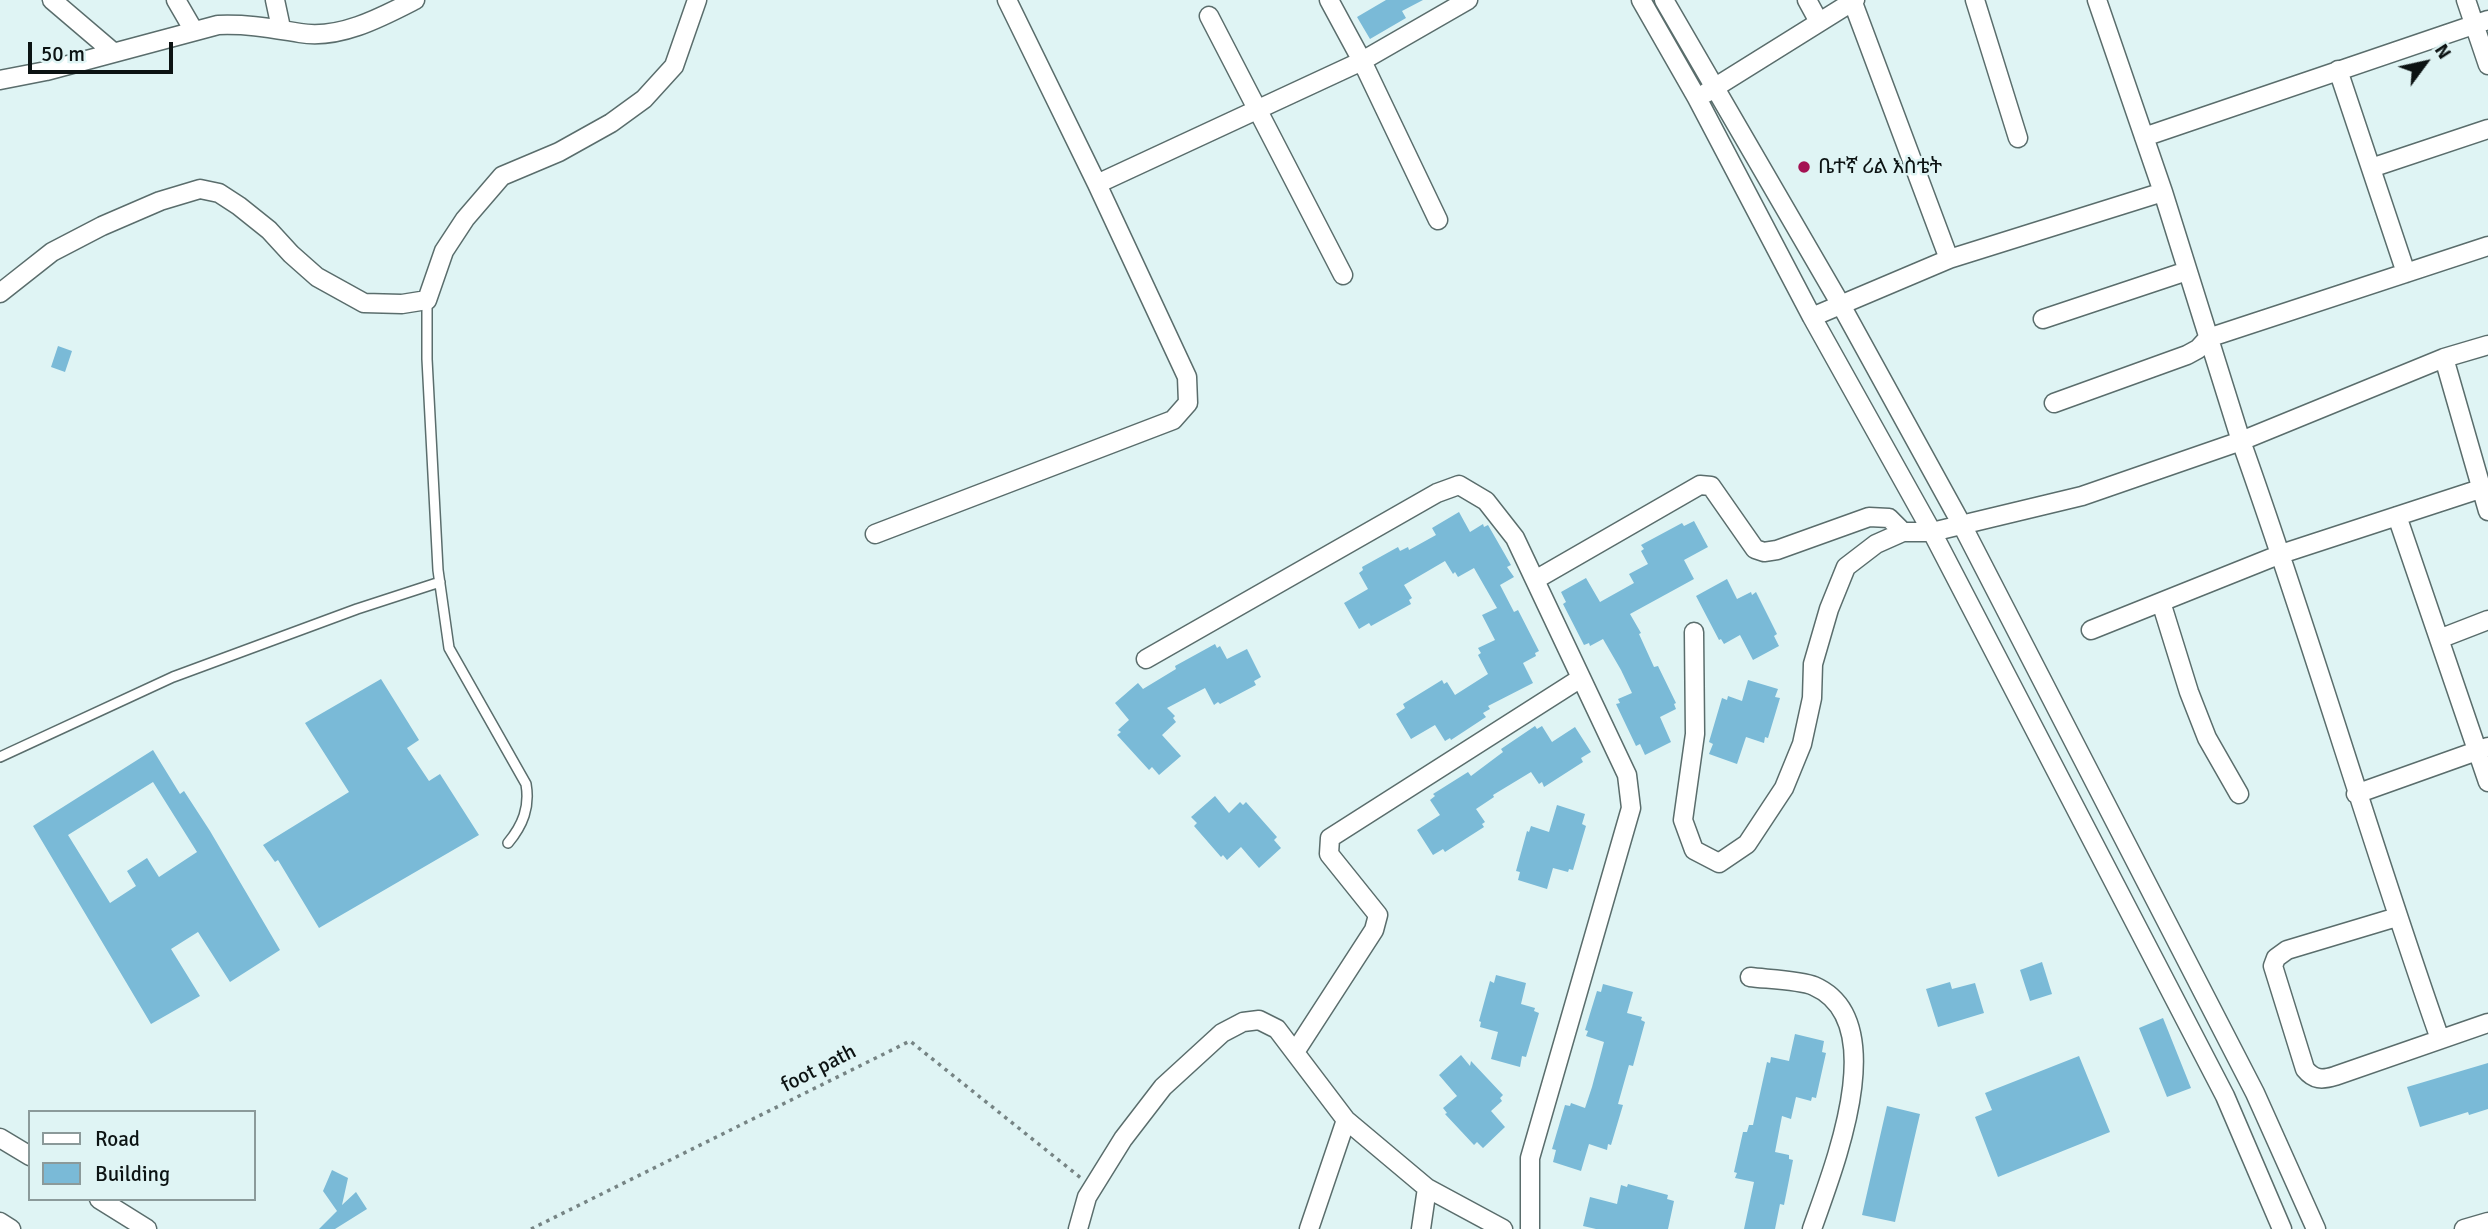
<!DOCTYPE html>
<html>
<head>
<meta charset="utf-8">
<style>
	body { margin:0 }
	#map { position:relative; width:2488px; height:1229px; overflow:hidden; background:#dff4f4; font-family:Signika,sans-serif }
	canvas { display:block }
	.legend { position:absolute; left:28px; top:1110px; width:228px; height:91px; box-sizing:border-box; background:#dff4f4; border:2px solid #8b9a9a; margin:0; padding:9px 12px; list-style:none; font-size:21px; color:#0c1313 }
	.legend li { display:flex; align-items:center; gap:14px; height:35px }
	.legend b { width:35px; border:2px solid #8b9a9a }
	.north { position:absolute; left:2390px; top:28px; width:70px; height:70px; -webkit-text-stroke:5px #dff4f4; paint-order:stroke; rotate:57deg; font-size:19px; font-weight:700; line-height:28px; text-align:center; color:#0c1313 }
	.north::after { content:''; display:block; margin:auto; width:24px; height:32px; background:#0c1313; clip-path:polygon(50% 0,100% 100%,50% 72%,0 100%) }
	.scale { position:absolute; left:28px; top:42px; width:145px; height:32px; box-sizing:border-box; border:4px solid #0c1313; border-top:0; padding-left:9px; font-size:21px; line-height:24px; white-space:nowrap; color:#0c1313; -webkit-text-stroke:5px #dff4f4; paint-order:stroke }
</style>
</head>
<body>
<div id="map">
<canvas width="2488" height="1229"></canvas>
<ul class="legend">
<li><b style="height:9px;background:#fff"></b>Road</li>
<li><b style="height:19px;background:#7abad7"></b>Building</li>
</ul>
<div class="north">N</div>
<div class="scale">50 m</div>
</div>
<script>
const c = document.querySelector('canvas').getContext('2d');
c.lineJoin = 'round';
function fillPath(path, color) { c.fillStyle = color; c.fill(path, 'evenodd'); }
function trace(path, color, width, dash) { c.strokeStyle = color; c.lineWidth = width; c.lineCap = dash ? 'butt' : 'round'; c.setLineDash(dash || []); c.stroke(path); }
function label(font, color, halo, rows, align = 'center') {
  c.font = font + ' Signika,"Noto Sans Ethiopic",sans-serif'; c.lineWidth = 5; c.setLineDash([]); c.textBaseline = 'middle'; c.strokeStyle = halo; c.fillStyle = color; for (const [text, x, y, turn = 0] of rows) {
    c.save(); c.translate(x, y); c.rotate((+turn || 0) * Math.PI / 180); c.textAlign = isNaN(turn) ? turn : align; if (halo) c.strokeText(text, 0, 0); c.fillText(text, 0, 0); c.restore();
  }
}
const building = new Path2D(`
	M1386 0H1423L1402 11 1406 18 1370 39 1357 17Z
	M58 346 72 351 65 372 51 367Z
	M1459 512 1470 532 1483 524 1484 527 1488 525 1511 565 1507 567 1514 577 1500 585 1514 612 1518 610 1539 651 1535 653 1536 656 1523 663 1533 683 1488 706 1490 709 1483 713 1486 717 1451 740 1450 738 1445 741 1435 725 1411 739 1396 714 1405 708 1403 704 1442 680 1444 684 1447 682 1455 695 1488 674 1478 655 1481 653 1478 648 1495 640 1482 615 1497 608 1474 568 1458 577 1455 572 1453 574 1445 561 1404 585 1412 598 1409 600 1411 604 1371 626 1369 623 1359 629 1344 603 1368 589 1359 573 1363 570 1362 567 1398 547 1400 551 1408 547 1409 550 1436 535 1432 528Z
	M1694 521 1708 547 1684 560 1694 579 1630 614 1641 633 1639 634 1654 667 1658 666 1676 703 1674 704 1676 709 1660 717 1671 742 1645 755 1640 744 1636 746 1616 704 1620 703 1618 699 1632 693 1621 670 1603 639 1590 646 1589 643 1584 645 1563 604 1566 602 1561 592 1586 578 1600 602 1634 583 1629 574 1648 564 1641 551 1644 549 1641 545 1682 523 1684 526Z
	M1727 579 1737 599 1751 592 1752 595 1756 592 1777 634 1774 636 1779 646 1753 660 1740 635 1724 644 1721 639 1719 640 1696 596Z
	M1215 644 1217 648 1220 646 1227 659 1247 649 1261 677 1254 681 1256 685 1220 704 1218 702 1214 705 1205 688 1167 708 1175 716 1173 718 1176 722 1162 735 1181 756 1159 775 1152 767 1149 770 1117 735 1121 732 1118 730 1129 720 1115 703 1138 683 1143 689 1176 669 1175 666Z
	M381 679 419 740 407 748 429 781 440 774 479 835 319 928 278 860 275 862 263 845 349 792 305 723Z
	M1748 680 1778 689 1775 697 1780 698 1768 738 1765 737 1764 743 1746 737 1737 764 1709 754 1713 744 1709 742 1722 698 1727 700 1728 696 1742 701Z
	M1535 726 1537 729 1542 726 1552 742 1575 727 1591 752 1581 758 1583 762 1544 787 1542 782 1539 784 1531 772 1493 795 1494 797 1476 809 1485 822 1482 824 1484 827 1445 852 1443 849 1433 855 1417 830 1440 815 1430 800 1435 796 1433 794 1468 772 1471 776 1503 752 1501 749Z
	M153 750 180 794 184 791 210 831 280 950 230 982 198 932 171 949 200 996 151 1024 33 826ZM153 782 197 852 159 877 147 858 127 871 136 886 110 903 68 835Z
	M1215 796 1229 813 1240 802 1243 805 1246 802 1277 837 1274 840 1281 848 1259 868 1241 847 1227 860 1223 855 1221 857 1194 826 1197 823 1191 817Z
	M1557 805 1585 814 1582 824 1586 826 1573 870 1569 869 1568 872 1553 868 1547 889 1518 880 1520 872 1516 871 1527 831 1529 832 1531 826 1549 832Z
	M2042 962 2052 994 2030 1001 2020 970Z
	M1496 975 1526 983 1521 1004 1535 1008 1534 1011 1539 1013 1526 1057 1522 1056 1520 1067 1491 1059 1498 1032 1480 1027 1481 1022 1479 1021 1490 981 1494 983Z
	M1950 982 1952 989 1975 983 1984 1013 1938 1027 1926 989Z
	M1603 984 1633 992 1627 1013 1642 1017 1641 1020 1645 1022 1633 1066 1629 1065 1618 1104 1623 1105 1611 1145 1608 1144 1607 1150 1589 1144 1581 1171 1553 1162 1556 1150 1552 1149 1565 1105 1570 1106 1571 1103 1585 1108 1592 1087 1604 1042 1586 1036 1588 1031 1585 1030 1597 991 1601 992Z
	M2163 1018 2191 1088 2167 1097 2139 1028Z
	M1795 1034 1824 1041 1822 1052 1826 1053 1816 1098 1812 1097 1811 1101 1796 1097 1791 1119 1782 1116 1775 1152 1789 1155V1159L1793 1160 1784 1205 1780 1204 1775 1229H1744L1754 1182 1735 1178 1737 1173 1734 1172 1743 1132H1747L1749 1125H1753L1767 1062 1770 1063 1771 1057 1789 1061Z
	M1461 1055 1470 1066 1471 1061 1503 1095 1500 1098 1502 1101 1491 1111 1505 1127 1483 1148 1477 1142 1474 1145 1445 1114 1447 1113 1443 1108 1457 1096 1439 1075Z
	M2079 1056 2110 1132 1998 1177 1975 1117 1992 1110 1985 1093Z
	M2488 1063V1109L2469 1115 2468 1112 2420 1127 2407 1087Z
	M1887 1106 1920 1114 1895 1222 1862 1215Z
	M332 1170 348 1178 342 1205 356 1192 367 1209 335 1229H319L337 1211 323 1191Z
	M1628 1184 1668 1195 1667 1199 1674 1201 1668 1229H1596L1583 1226 1590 1197 1617 1204 1621 1185 1627 1187Z`);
const path = new Path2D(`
	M531 1229 910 1041 1081 1178`);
const lane = new Path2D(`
	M427 300V359L438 570 449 648 526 784C530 807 523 825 508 843
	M0 757 173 677 357 609 440 582`);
const street = new Path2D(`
	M52 0 113 52
	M176 0 194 31
	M275 0 281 28
	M1329 0 1362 61 1438 220
	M1641 0 1697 98 1812 317 1932 532 2225 1096 2282 1229
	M1664 0 1841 305 1962 525 2255 1093 2316 1229
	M1807 0 1819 22
	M1852 0 1949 259
	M1975 0 2018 138
	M2466 0 2488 65
	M1209 16 1343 275
	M2338 70 2406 273
	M0 80 46 71 218 25C250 24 269 28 300 33 339 40 382 17 415 0
	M1706 93 1855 0
	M2144 137 2488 20
	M2371 168 2488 129
	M1097 184 1362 61 1468 0
	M0 293 52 252 102 226 160 201 200 189 219 193 239 206 269 230 291 254 317 277 364 303 402 304 427 300 444 251 465 219 502 176 559 152 611 123 644 99 674 66 697 0
	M1812 317 1949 259 2163 192 2097 0
	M2043 319 2187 271
	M2444 358 2488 345
	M2054 403 2187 355 2198 349 2208 338 2488 246
	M2397 516 2488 782
	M875 534 1173 420 1188 403 1187 377 1097 184 1007 0
	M1535 580 1700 485 1711 486 1755 549 1764 552 1777 550 1869 517 1889 518 1903 532
	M2161 602 2189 692 2207 738 2239 794
	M2091 630 2281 554 2480 489
	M1694 632 1695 734 1683 820 1694 850 1719 863 1747 844 1784 788 1802 744 1812 698 1813 664 1829 609 1846 567 1876 544 1903 532H1932L2082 496 2241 441 2163 192
	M2439 639 2488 620
	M1146 659 1437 493 1459 485 1486 501 1515 538 1627 775 1631 808 1530 1158V1229
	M2356 794 2488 747
	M2397 917 2287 950 2276 958 2273 966 2305 1069C2314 1080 2322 1080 2335 1076L2488 1023
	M1750 977C1765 979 1801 980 1814 986 1894 1021 1832 1171 1812 1229
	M2440 1039C2370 841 2312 639 2241 441L2444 358 2488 511
	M1295 1052 1374 930 1378 915 1329 854 1330 838 1581 678
	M0 1138 30 1156
	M99 1199 147 1229
	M0 1222 11 1229
	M1078 1229 1087 1197 1123 1139 1163 1087 1222 1033 1243 1022 1259 1020 1277 1029 1346 1120 1427 1188 1503 1229
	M1309 1229 1346 1120
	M1421 1229 1427 1188
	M2464 1229 2488 1222`);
const markers = [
	[1804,167,7,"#a41152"]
];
const poiNames = [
	["ቤተኛ ሪል እስቴት",1818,167]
];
const streetNames = [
	["foot path",819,1069,-27]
];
fillPath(building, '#7abad7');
trace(lane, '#5a6d6c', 12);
trace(street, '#5a6d6c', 21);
trace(path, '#768484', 3.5, [3.5, 5]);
trace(lane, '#fff', 9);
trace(street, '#fff', 18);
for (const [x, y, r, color] of markers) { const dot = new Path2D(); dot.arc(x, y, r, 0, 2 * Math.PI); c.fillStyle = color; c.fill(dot); trace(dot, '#dff4f4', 2.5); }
label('21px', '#0c1313', '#dff4f4', poiNames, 'left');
label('21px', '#0c1313', '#dff4f4', streetNames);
</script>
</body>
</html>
